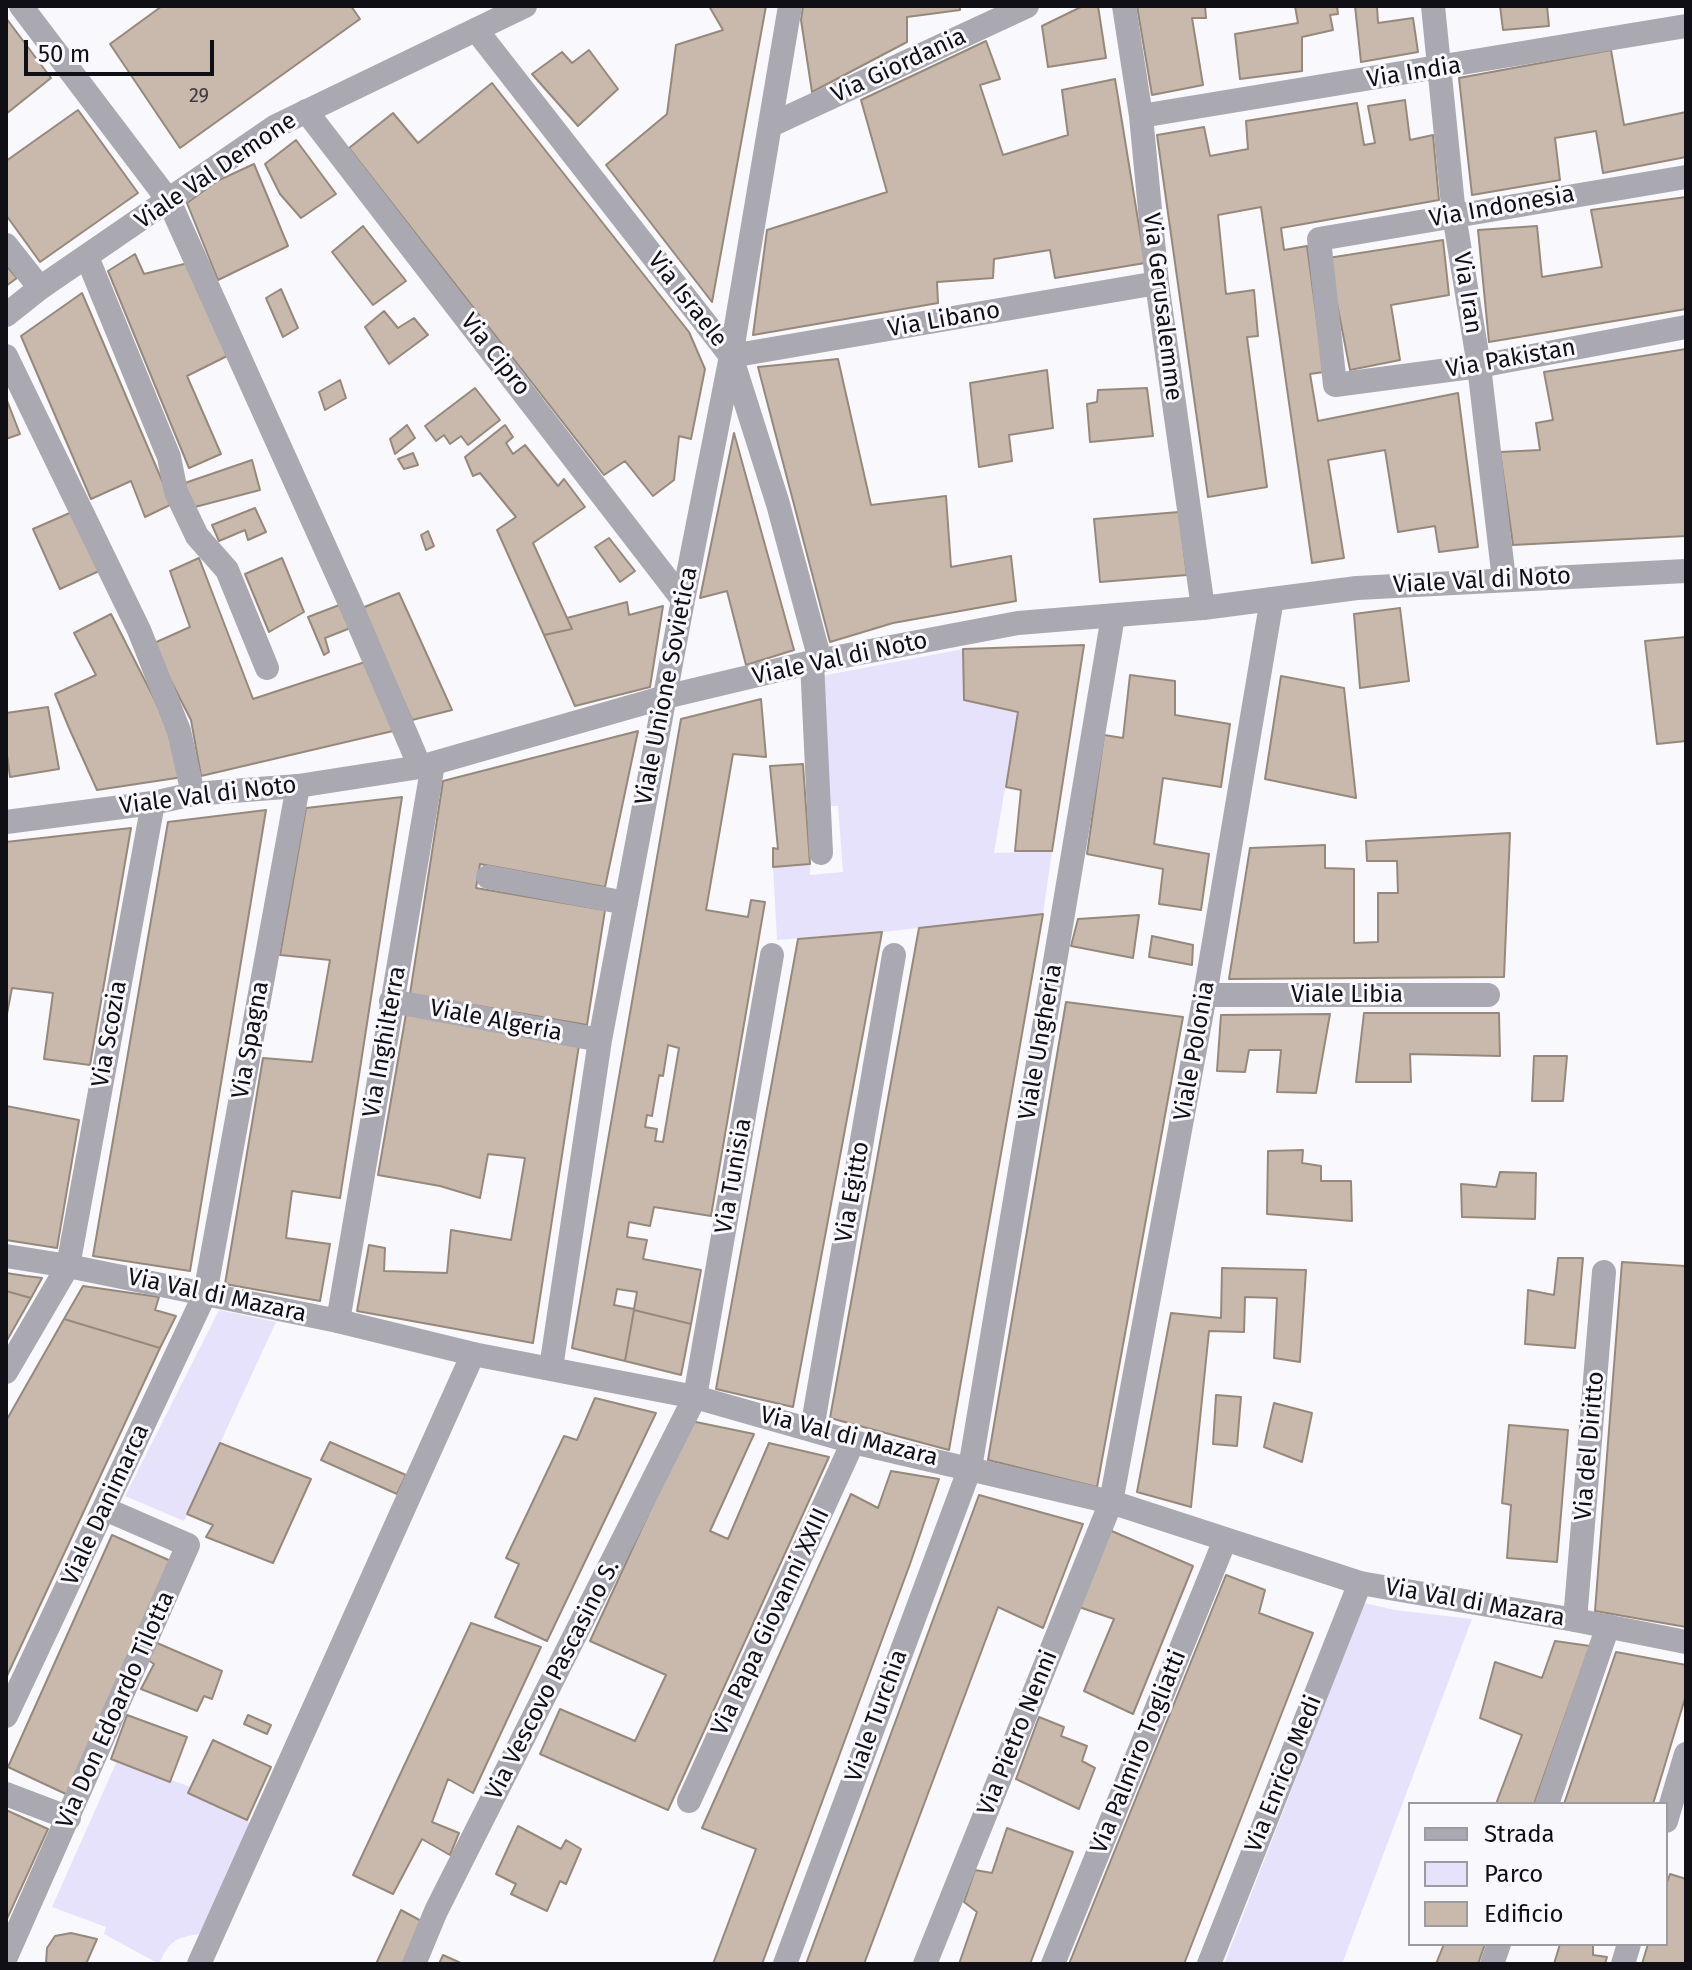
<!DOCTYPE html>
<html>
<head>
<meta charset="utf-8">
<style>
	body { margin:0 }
	#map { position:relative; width:1692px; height:1970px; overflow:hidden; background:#f9f8fc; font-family:"Fira Sans",sans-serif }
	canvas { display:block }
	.frame { position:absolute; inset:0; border:8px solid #100f15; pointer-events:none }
	.legend { position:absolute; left:1408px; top:1802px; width:260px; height:144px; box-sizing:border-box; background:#f9f8fc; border:2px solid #9c9ba0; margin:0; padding:10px 14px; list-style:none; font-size:24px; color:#100f15 }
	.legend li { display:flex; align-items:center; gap:16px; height:40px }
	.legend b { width:40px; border:2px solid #9c9ba0 }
	.scale { position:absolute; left:24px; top:40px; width:190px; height:36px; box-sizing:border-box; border:4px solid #100f15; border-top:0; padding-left:10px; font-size:24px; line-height:28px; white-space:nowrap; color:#100f15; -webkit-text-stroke:6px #f9f8fc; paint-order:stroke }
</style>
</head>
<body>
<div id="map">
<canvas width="1692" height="1970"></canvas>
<div class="frame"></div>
<ul class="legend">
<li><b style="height:10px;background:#aaa8b0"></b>Strada</li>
<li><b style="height:22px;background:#e7e2fb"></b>Parco</li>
<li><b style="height:22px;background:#c8b9ac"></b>Edificio</li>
</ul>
<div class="scale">50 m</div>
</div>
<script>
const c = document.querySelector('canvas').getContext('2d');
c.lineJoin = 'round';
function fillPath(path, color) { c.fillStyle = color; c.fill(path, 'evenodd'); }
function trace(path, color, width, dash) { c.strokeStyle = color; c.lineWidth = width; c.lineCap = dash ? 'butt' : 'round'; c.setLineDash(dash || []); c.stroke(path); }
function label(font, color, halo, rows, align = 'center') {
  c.font = font + ' "Fira Sans",sans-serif'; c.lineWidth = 6; c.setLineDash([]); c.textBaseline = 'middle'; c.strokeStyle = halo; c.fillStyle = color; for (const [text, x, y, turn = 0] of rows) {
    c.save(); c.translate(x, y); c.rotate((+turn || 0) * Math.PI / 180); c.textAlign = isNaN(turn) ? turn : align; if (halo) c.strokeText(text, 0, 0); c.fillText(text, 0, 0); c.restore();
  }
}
const green = new Path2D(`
	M963 649 964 700 1018 712 994 853 1052 851 1043 914 882 932 777 940 773 867 810 864V875L843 872 838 806H825L821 676Z
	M219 1310 276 1322 184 1521 125 1496Z
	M1364 1603 1395 1610 1472 1619 1342 1964H1224Z
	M117 1761 191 1787 247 1820 253 1827 199 1934C175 1938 169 1941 159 1964L104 1934 106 1927 52 1907Z`);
const building = new Path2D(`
	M162 6H351L360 19 180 148 110 44Z
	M709 6H766L712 302 606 165 667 114 676 45 723 30Z
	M803 6H960V10L907 17V42L812 92 801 20Z
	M1083 6H1098L1106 58 1048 67 1042 26Z
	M1137 6H1205L1206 18H1192L1203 85 1152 95Z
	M1295 6H1337L1338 14 1330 15 1333 30 1302 37V71L1240 79 1235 34 1298 23Z
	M1355 6H1377L1378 23 1413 18 1418 52 1361 62Z
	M1500 6H1547L1549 26 1503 30Z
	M6 18 51 78 6 114Z
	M986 41 1000 79 980 85 1003 155 1068 135 1062 90 1115 79 1145 263 1055 278 1050 250 994 259 993 278 937 282 938 303 753 335 767 230 887 192 861 100Z
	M589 50 618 89 578 126 532 74 562 52 572 63Z
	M1611 50 1624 125 1686 112V157L1603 173 1596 131 1555 138 1560 180 1472 195 1459 78Z
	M492 83 689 332 705 369 691 439 679 436 674 480 653 496 625 461 604 475 349 148 393 113 418 143Z
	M1405 100 1410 140 1433 135 1439 200 1281 228 1284 250 1307 246 1324 372 1310 374 1318 421 1458 393 1478 547 1439 552 1435 526 1398 532 1385 450 1328 460 1344 558 1312 563 1261 207 1218 215 1226 294 1254 290 1258 336 1247 337 1267 487 1208 497 1157 135 1204 127 1210 156 1248 149 1246 121 1357 103 1364 145 1375 143 1368 106Z
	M78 110 138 193 40 262 6 215V161Z
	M296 140 336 194 301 218 280 194 265 164Z
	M254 164 288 246 218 280 187 203 217 181Z
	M1686 197V309L1489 342 1478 230 1537 226 1542 277 1602 267 1591 210Z
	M363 226 406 281 373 305 332 252Z
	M1443 240 1449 295 1391 305 1400 360 1350 370 1328 258Z
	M135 254 144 274 188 263 231 354 187 376 221 454 189 468 108 271Z
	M6 265 17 278 6 286Z
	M281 289 298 328 283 337 266 298Z
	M82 293 172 504 145 517 131 481 91 499 21 336Z
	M384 311 398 328 414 318 428 335 389 364 365 327Z
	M1686 349V536L1513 545 1500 452 1540 450 1536 423 1553 420 1544 372Z
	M838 359 871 505 946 496 951 567 1011 556 1016 601 893 623 830 642 758 367Z
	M1047 370 1053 428 1009 435 1012 461 979 467 970 383Z
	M340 380 346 398 325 410 319 392Z
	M475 388 500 420 468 445 461 436 450 444 444 435 436 441 425 426Z
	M1147 388 1153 436 1090 442 1087 404 1097 402 1098 390Z
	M6 398 20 434 6 439Z
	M407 425 415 438 395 454 390 439Z
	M505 425 513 437 506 443 513 454 525 445 558 486 564 479 585 507 533 543 572 629 544 635 497 530 516 517 480 473 473 476 465 457Z
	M734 433 794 650 746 665 727 591 700 598Z
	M413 453 418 465 404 469 398 459Z
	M252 460 260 490 191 508 182 484Z
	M255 508 266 532 248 540 245 530 219 541 212 525Z
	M72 512 99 571 60 589 33 529Z
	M1179 512 1187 575 1100 582 1094 519Z
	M428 531 434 546 426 550 421 535Z
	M609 538 635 571 620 582 595 547Z
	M199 558 253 699 365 662 393 731 201 776 191 720 152 644 190 627 170 571Z
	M282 558 304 612 269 632 245 574Z
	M399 593 452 710 412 720 362 608Z
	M627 602 629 615 663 606 650 687 575 706 544 635 572 629 567 618Z
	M342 604 353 627 325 638 329 652 324 655 308 617Z
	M1400 608 1409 681 1360 688 1354 614Z
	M111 614 161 712 183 777 97 790 69 728 55 694 96 675 74 633Z
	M1686 637V741L1657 744 1645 641Z
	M1084 645 1052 851H1015L1021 790 1006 787 1018 712 964 700 963 649Z
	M1130 675 1175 681V715L1230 724 1221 787 1163 778 1154 844 1209 854 1201 910 1159 904 1163 869 1087 854 1104 735 1123 738Z
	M1281 676 1344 688 1356 798 1265 779Z
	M761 699 766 757 733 754 706 910 748 917 751 900 765 902 711 1216 654 1207 650 1226 629 1222 627 1237 647 1240 643 1259 701 1270 691 1324 634 1310 625 1361 572 1348 681 719ZM668 1045 679 1048 663 1142 655 1141 657 1129 645 1127 647 1115 652 1116 659 1075 663 1076ZM617 1289 637 1292 634 1309 614 1305Z
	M48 707 59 769 10 777 6 748V713Z
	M638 731 605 887 480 864 476 888 605 910 587 1025 410 994 443 781Z
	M803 764 810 864 773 867V848L778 849 770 766Z
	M402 797 340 1198 292 1191 286 1238 330 1244 320 1301 225 1284 263 1058 312 1062 330 960 280 955 306 808Z
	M266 810 190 1271 93 1256 168 822Z
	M131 828 90 1065 44 1059 53 993 12 988 6 1019V842Z
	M1510 833 1504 977 1229 979 1250 848 1325 845V868L1354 869V943L1378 942V893H1398L1397 861H1367L1366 841Z
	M1043 914 949 1450 830 1418 919 928Z
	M1139 915 1133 958 1071 946 1078 919Z
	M882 932 793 1407 716 1389 798 939Z
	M1152 936 1193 945 1192 965 1149 957Z
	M1066 1002 1183 1017 1097 1487 988 1460Z
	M1364 1013H1499L1500 1056 1410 1054 1411 1082H1356Z
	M406 1014 579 1045 533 1343 357 1311 369 1245 385 1248 384 1271 447 1273 451 1230 511 1240 525 1158 488 1154 480 1198 440 1186 378 1175Z
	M1330 1014 1316 1093 1277 1092 1281 1050H1249L1245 1072 1217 1071 1221 1015Z
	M1534 1056H1567L1563 1101H1532Z
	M6 1106 79 1120 57 1248 6 1240Z
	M1303 1150 1302 1163 1321 1166V1181H1351L1352 1221 1267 1214 1268 1151Z
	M1500 1172 1536 1173 1535 1219 1462 1217 1461 1184 1496 1187Z
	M1558 1258H1583L1575 1348 1525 1344 1528 1290 1554 1295Z
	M1686 1260V1627L1595 1611 1622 1262 1685 1266Z
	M1222 1268 1306 1270 1300 1362 1274 1358 1277 1298 1245 1297 1244 1332 1209 1331 1191 1507 1137 1492 1171 1313 1221 1318Z
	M6 1273 26 1276 42 1278 31 1298 6 1291Z
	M83 1286 159 1297 155 1310 176 1316 160 1348 64 1319Z
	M6 1291 31 1298 6 1342Z
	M634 1310 691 1324 681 1375 625 1361Z
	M64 1319 160 1348 6 1678V1421Z
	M1216 1395 1241 1397 1237 1446 1213 1444Z
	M595 1398 656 1413 547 1641 495 1617 519 1564 506 1558 564 1436 577 1440Z
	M1274 1403 1312 1413 1302 1462 1264 1447Z
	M691 1421 754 1434 710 1531 728 1539 769 1443 829 1457 668 1810 540 1754 560 1709 635 1741 666 1675 590 1641Z
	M1509 1425 1568 1430 1557 1562 1507 1558 1511 1505 1502 1503Z
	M330 1442 406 1475 397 1494 321 1460Z
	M220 1443 311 1479 273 1563 206 1537 213 1525 187 1514Z
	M891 1471 939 1479 910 1564 762 1964H713L756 1849 702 1828 851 1494 878 1508Z
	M979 1495 1083 1524 1043 1628 998 1607 864 1964H806Z
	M1107 1529 1193 1566 1133 1714 1084 1691 1114 1619 1076 1606Z
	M112 1535 173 1562 68 1795 8 1767Z
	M1226 1575 1265 1590 1259 1613 1313 1633 1184 1964H1069Z
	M471 1623 541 1647 473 1793 448 1779 432 1822 459 1833 450 1855 422 1839 393 1894 353 1875Z
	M1555 1641 1590 1646 1534 1804H1496L1522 1735 1480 1718 1495 1662 1542 1678Z
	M157 1643 222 1671 212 1699 204 1696 197 1711 141 1689 154 1664 148 1660Z
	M1616 1652 1686 1665V1695L1653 1804H1564Z
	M127 1715 187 1737 170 1782 111 1759Z
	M248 1715 271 1725 267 1734 244 1724Z
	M1039 1717 1064 1727 1061 1736 1087 1746 1082 1761 1095 1768 1079 1809 1016 1779Z
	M213 1740 271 1767 247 1820 188 1793Z
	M6 1810 48 1829 6 1921Z
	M518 1826 561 1849 566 1840 581 1849 566 1884 560 1881 547 1911 511 1894 516 1884 496 1874Z
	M1007 1828 1073 1852 1030 1964H959L977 1912 964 1902 975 1870 992 1873Z
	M1670 1874 1686 1879V1964H1642L1648 1944H1666V1885Z
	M401 1910 425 1923 406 1964H376Z
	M71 1933 97 1939 86 1964H46L47 1948 55 1936Z
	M1444 1944H1485L1478 1964H1436Z
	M1560 1944H1593V1955L1607 1957 1605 1964H1554Z
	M443 1955 463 1964H439Z`);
const minor = new Path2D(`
	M21 6 169 201 350 603 420 767
	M1124 6 1141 116 1157 283 1203 608
	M1433 6 1454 215 1479 366 1504 580
	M477 31 731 356 778 504 820 660
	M306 111 683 600
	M1141 116 1686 26
	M771 125 1027 6
	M1686 177 1319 239 1335 385 1479 366 1686 327
	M6 245 40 288
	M87 257 169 457 176 492 197 536 227 570 267 668
	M6 356 139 630 179 731 193 794
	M731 356 1157 283
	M812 662 821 853
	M488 877 626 903
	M1205 995H1488
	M391 1001 600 1040
	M338 1321 433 764
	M551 1368 600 1040 683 600 731 356 790 6
	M6 1372 68 1266 153 803
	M812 1429 894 955
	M1575 1620 1604 1272
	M6 1716 205 1294 298 786
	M6 1794 69 1818
	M689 1801 853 1442
	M1547 1804 1608 1626
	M1666 1821 1686 1754
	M6 1957 188 1545 105 1509
	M199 1964 473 1354
	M414 1964 436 1911 695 1397 772 955
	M785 1964 970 1468 1113 616
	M925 1964 1111 1502 1205 995 1272 599
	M1053 1964 1225 1540
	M1209 1964 1360 1583
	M1492 1964 1499 1944
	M1623 1964 1629 1944`);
const tertiary = new Path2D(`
	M6 315 40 288 276 126 525 6
	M6 822 153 803 193 794 298 786 420 767 665 697 812 662 1018 623 1203 608 1357 588 1686 571
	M6 1256 68 1266 338 1321 473 1354 695 1397 853 1442 1111 1502 1360 1583 1575 1620 1686 1642`);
const numberNames = [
	["29",199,96]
];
const streetNames = [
	["Via Giordania",899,66,-25],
	["Via India",1414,73,-9],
	["Viale Val Demone",216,171,-34],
	["Via Indonesia",1502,207,-10],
	["Via Iran",1467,293,81],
	["Via Israele",687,300,52],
	["Via Gerusalemme",1162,307,83],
	["Via Libano",944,320,-10],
	["Via Cipro",495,355,52],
	["Via Pakistan",1511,359,-10],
	["Viale Val di Noto",1482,581,-3],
	["Viale Val di Noto",840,659,-12],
	["Viale Unione Sovietica",667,686,-79],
	["Viale Val di Noto",208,796,-7],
	["Viale Libia",1347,995],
	["Viale Algeria",496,1021,11],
	["Via Scozia",110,1034,-80],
	["Via Spagna",251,1040,-80],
	["Via Inghilterra",385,1042,-80],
	["Viale Ungheria",1041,1042,-80],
	["Viale Polonia",1195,1051,-80],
	["Via Tunisia",734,1176,-80],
	["Via Egitto",853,1192,-80],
	["Via Val di Mazara",217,1296,12],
	["Via Val di Mazara",849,1437,14],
	["Via del Diritto",1590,1446,-85],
	["Viale Danimarca",106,1505,-65],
	["Via Val di Mazara",1475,1603,10],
	["Via Papa Giovanni XXIII",771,1622,-65],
	["Via Vescovo Pascasino S.",553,1680,-63],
	["Via Don Edoardo Tilotta",116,1710,-66],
	["Viale Turchia",877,1716,-70],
	["Via Pietro Nenni",1018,1733,-68],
	["Via Palmiro Togliatti",1139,1752,-68],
	["Via Enrico Medi",1284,1774,-68]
];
fillPath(green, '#e7e2fb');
fillPath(building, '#c8b9ac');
trace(building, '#96897c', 2);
trace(minor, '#aaa8b0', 24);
trace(tertiary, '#aaa8b0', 24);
label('20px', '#3e3a3b', null, numberNames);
label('24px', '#100f15', '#f9f8fc', streetNames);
</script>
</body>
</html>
